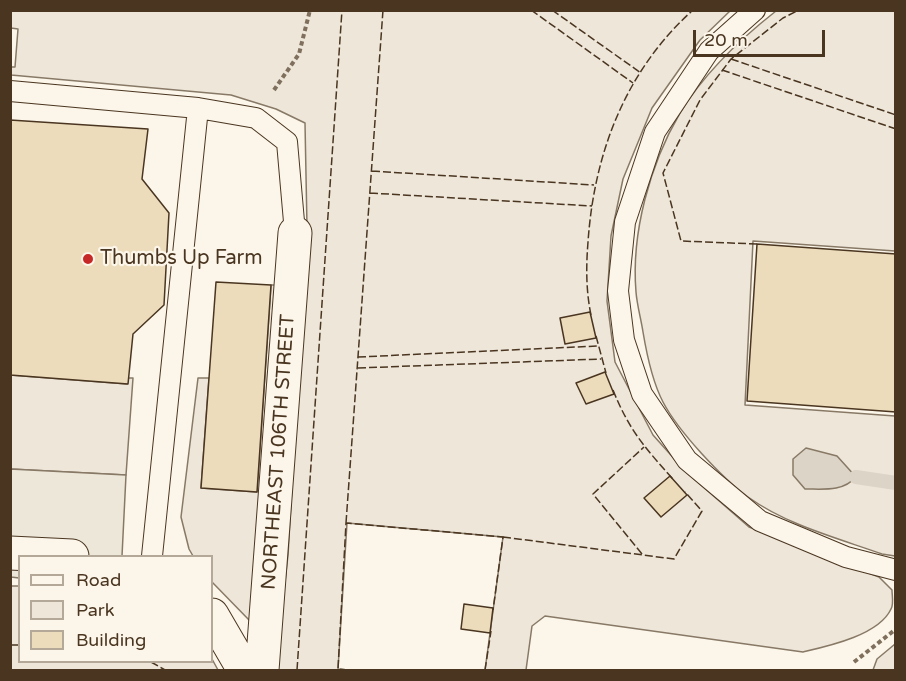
<!DOCTYPE html>
<html>
<head>
<meta charset="utf-8">
<style>
	body { margin:0 }
	#map { position:relative; width:906px; height:681px; overflow:hidden; background:#fbf6e9; font-family:"Varela Round",sans-serif }
	canvas { display:block }
	.frame { position:absolute; inset:0; border:12px solid #4a3520; pointer-events:none }
	.legend { position:absolute; left:18px; top:555px; width:195px; height:108px; box-sizing:border-box; background:#fbf6e9; border:2px solid #b4a999; margin:0; padding:8px 10px; list-style:none; font-size:18px; color:#4a3520 }
	.legend li { display:flex; align-items:center; gap:12px; height:30px }
	.legend b { width:30px; border:2px solid #b4a999 }
	.scale { position:absolute; left:693px; top:30px; width:132px; height:27px; box-sizing:border-box; border:3px solid #4a3520; border-top:0; padding-left:8px; font-size:18px; line-height:21px; white-space:nowrap; color:#4a3520; -webkit-text-stroke:4px #fbf6e9; paint-order:stroke }
</style>
</head>
<body>
<div id="map">
<canvas width="906" height="681"></canvas>
<div class="frame"></div>
<ul class="legend">
<li><b style="height:8px;background:#fbf6e9"></b>Road</li>
<li><b style="height:16px;background:#ede6d9"></b>Park</li>
<li><b style="height:16px;background:#ecdcbc"></b>Building</li>
</ul>
<div class="scale">20 m</div>
</div>
<script>
const c = document.querySelector('canvas').getContext('2d');
c.lineJoin = 'round';
function fillPath(path, color) { c.fillStyle = color; c.fill(path, 'evenodd'); }
function trace(path, color, width, dash) { c.strokeStyle = color; c.lineWidth = width; c.lineCap = dash ? 'butt' : 'round'; c.setLineDash(dash || []); c.stroke(path); }
function label(font, color, halo, rows, align = 'center') {
  c.font = font + ' "Varela Round",sans-serif'; c.lineWidth = 4.5; c.setLineDash([]); c.textBaseline = 'middle'; c.strokeStyle = halo; c.fillStyle = color; for (const [text, x, y, turn = 0] of rows) {
    c.save(); c.translate(x, y); c.rotate((+turn || 0) * Math.PI / 180); c.textAlign = isNaN(turn) ? turn : align; if (halo) c.strokeText(text, 0, 0); c.fillText(text, 0, 0); c.restore();
  }
}
const green = new Path2D(`
	M10 11H730L700 40 652 108 623 179 611 236 607 301 615 362 653 435 686 472 749 527 879 577 892 590C892 596 894 604 891 609 879 635 829 646 803 652L545 616 532 626 526 670H485L503 537 347 523 338 669 348 670H275L288 555 307 227 305 123 276 109 231 95 11 75V67H15L18 29 11 28Z
	M776 11H895V251L753 241 745 405 895 416V556L882 554C837 538 787 525 748 497 722 478 678 431 663 402 652 381 647 356 643 332 641 319 637 305 636 292 631 233 650 164 680 113 705 72 739 40 776 11Z
	M271 285H284L250 621 212 582V556H193L189 549 181 517 198 378H209L201 488 257 492Z
	M10 375 127 384 128 378H133L126 475 11 469Z
	M10 586H19L20 662H212V659L218 670H11Z
	M895 644V670H873L877 659Z`);
const parking = new Path2D(`
	M10 469 126 475 122 556H20L19 578 11 577Z`);
const water = new Path2D(`
	M806 448 837 456 856 477C843 492 823 489 805 489L793 475V459Z`);
const stream = new Path2D(`
	M856 477 896 483`);
const building = new Path2D(`
	M10 120 148 129 142 179 169 213 164 305 133 334 128 384 10 375Z
	M757 244 896 254V412L747 401Z
	M216 282 271 285 257 492 201 488Z
	M590 312 596 338 565 344 560 318Z
	M605 372 614 394 586 404 576 383Z
	M670 476 687 495 661 517 644 498Z
	M464 604 493 608 490 633 461 629Z`);
const path = new Path2D(`
	M274 90 299 54 310 10
	M854 662 896 629`);
const lane = new Path2D(`
	M755 10 709 51 655 132 625 222 618 291 624 340 642 394 687 460 760 521 846 557 896 570
	M10 91 198 108 256 118 287 142 295 233
	M152 556 198 108`);
const street = new Path2D(`
	M10 553 72 556
	M212 615 244 670
	M262 670 295 233`);
const fence = new Path2D(`
	M531 10 633 83
	M552 10 641 73
	M731 59 896 115
	M722 70 896 129
	M372 171 594 185
	M370 193 592 206
	M757 244 681 241 663 173 700 100 731 59 783 18 799 10
	M591 315C586 291 586 267 588 242 594 154 625 71 693 10
	M596 336 606 373
	M358 357 598 346
	M358 368 601 359
	M613 390C629 430 645 448 673 479
	M346 523 383 10
	M503 537 674 559 702 511 685 492
	M642 554 593 494 644 447
	M10 645H20
	M151 662 165 670
	M297 670 342 10
	M348 670 338 669 346 523 503 537 493 610
	M485 670 491 631`);
const markers = [
	[88,259,6,"#c62828"]
];
const poiNames = [
	["Thumbs Up Farm",100,259]
];
const streetNames = [
	["NORTHEAST 106TH STREET",279,452,-86]
];
fillPath(green, '#ede6d9');
trace(green, '#887966', 1.5);
fillPath(parking, '#ede7d9');
trace(parking, '#887966', 1.5);
fillPath(water, '#dcd4c6');
trace(water, '#887966', 1.5);
trace(stream, '#dcd4c6', 14);
fillPath(building, '#ecdcbc');
trace(building, '#4a3520', 1.5);
trace(lane, '#4a3520', 22);
trace(street, '#4a3520', 35);
trace(path, '#7f6f5c', 4, [4.5, 3]);
trace(lane, '#fbf6e9', 20);
trace(street, '#fbf6e9', 33);
trace(fence, '#4a3520', 1.5, [8, 3]);
for (const [x, y, r, color] of markers) { const dot = new Path2D(); dot.arc(x, y, r, 0, 2 * Math.PI); c.fillStyle = color; c.fill(dot); trace(dot, '#fbf6e9', 2); }
label('20px', '#4a3520', '#fbf6e9', poiNames, 'left');
label('20px', '#4a3520', '#fbf6e9', streetNames);
</script>
</body>
</html>
